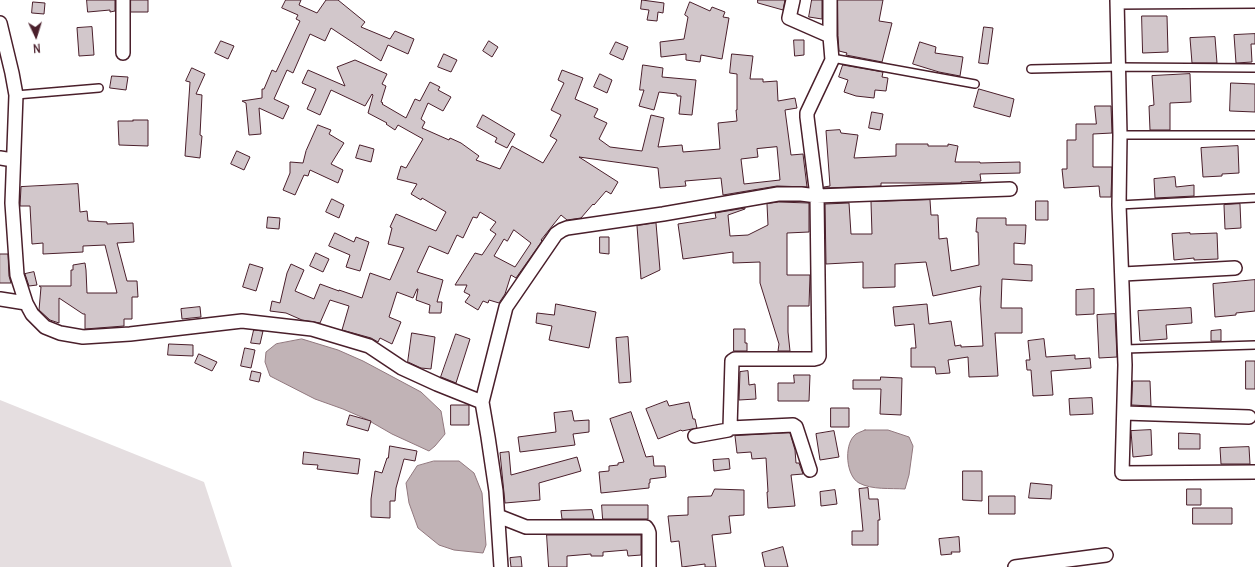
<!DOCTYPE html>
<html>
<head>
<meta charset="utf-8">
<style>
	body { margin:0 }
	#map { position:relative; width:1255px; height:567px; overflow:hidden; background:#fff; font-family:Delius,sans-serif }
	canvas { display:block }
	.north { position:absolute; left:16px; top:16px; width:40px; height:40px; -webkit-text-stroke:3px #fff; paint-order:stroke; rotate:176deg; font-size:11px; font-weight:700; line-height:16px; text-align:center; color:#4a1f2b }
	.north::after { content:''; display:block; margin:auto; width:14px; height:18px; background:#4a1f2b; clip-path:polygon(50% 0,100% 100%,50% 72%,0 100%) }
</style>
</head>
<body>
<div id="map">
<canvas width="1255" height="567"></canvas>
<div class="north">N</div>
</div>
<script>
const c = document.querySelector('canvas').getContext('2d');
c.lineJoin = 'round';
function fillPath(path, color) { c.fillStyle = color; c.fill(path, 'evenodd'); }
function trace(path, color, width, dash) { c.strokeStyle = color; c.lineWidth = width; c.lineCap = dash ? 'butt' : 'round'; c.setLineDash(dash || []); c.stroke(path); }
const green = new Path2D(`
	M0 400 204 482 232 567H0Z`);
const water = new Path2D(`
	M302 339 338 350 363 361 421 392 441 411 445 434 435 446 429 451 392 434 366 419 343 409 315 399 270 376 265 362 266 352 276 344Z
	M865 430H888L909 437 913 446 909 475 905 489C890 488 872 490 859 483 846 476 844 446 854 436 856 433 861 432 865 430Z
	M434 461H459L474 473 482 493 486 545 483 553 454 550 439 545 418 528 409 503 406 483 417 466Z`);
const building = new Path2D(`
	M87 0H115V11L110 12V10L88 12Z
	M131 0H148V12H131Z
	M286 0H301L299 5 317 13 326 0H338L365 22 361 27 390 39 395 31 414 39 408 54 388 45 381 61 331 28 325 41 310 34 293 73 287 70 274 99 289 106 283 119 259 108 261 134 249 135 246 103 242 101 262 98V89H264L272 70 276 72 300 21 296 19 298 15 282 8Z
	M642 0 664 3 663 13 658 12 657 21 647 20 649 10 641 9Z
	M758 0H785L783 10 758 3Z
	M812 0H822V19L809 17Z
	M838 0H883L879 21 892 23 882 62 846 55 847 53 839 51 838 36Z
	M33 2 45 3 44 14 32 13Z
	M690 2 710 11 712 7 725 12 723 17 729 18 722 59 701 55 700 62 686 60V54L661 57 660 42 684 39 688 17 685 15Z
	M1142 16H1167L1168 52 1143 53Z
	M92 27 94 55 79 56 77 28Z
	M984 27 993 28 988 64 979 63Z
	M1255 34V44H1251L1252 62 1236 63 1234 35Z
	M1215 37 1217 63H1192L1190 38Z
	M794 40H804V55L795 56Z
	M221 41 234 46 228 59 215 53Z
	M489 41 498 47 492 57 483 51Z
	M616 42 628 47 623 60 610 54Z
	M920 42 936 47 935 53 963 57 960 76 939 72 913 64Z
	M444 54 457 60 451 72 438 67Z
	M732 54 753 56 750 79H763V82L777 81 778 101 795 98 797 108 785 110 791 155 803 154 807 187 777 186 723 195 721 178 685 181 686 186 660 188 658 168 579 157 618 182 611 194 606 191 594 205 593 204 581 218 567 220 561 215 541 240 542 241 516 278 511 275 505 294 499 303 489 300 488 303 483 301 478 310 465 302 470 295 464 292 467 285H455L475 253 482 255 496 234 490 230 496 222 480 212 477 218 473 217 463 238 457 235 448 254 429 246 417 272 443 280 437 302H442L441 313H429L430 305 416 300 418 289H417L413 298 397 292 389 317 401 322 392 344 380 338 378 342 371 338 342 330 349 306 330 300 320 323 302 320 286 313 270 311 272 301 280 303 287 273 291 264 304 270 295 291 314 299 320 284 339 291V290L362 298 370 273 390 280 404 248 388 244 392 228 390 227 396 214 436 231 446 212 422 198 421 200 411 194 417 184 397 179 401 166 406 168 423 139 398 125 395 130 386 124 387 123 368 113 373 95 372 94 365 106 331 90 320 115 307 109 316 89 302 83 308 70 345 86 337 67 355 60 387 74 382 84 386 86 381 102 383 103 382 104 406 118 415 99 420 101 430 82 440 87 438 90 451 97 443 111 428 103 421 119 425 122 422 128 449 140 450 138 461 143 479 156 476 160 500 169 512 146 543 163 557 140 550 136 561 115 551 110 564 83 558 80 562 70 583 78 575 99 598 109 594 117 607 123 599 139 610 147 642 151 651 115 664 118 658 147 682 145 683 152 720 149 718 123 737 121 736 110H737V74L730 73ZM777 147 780 180 744 184 741 159 758 157 757 149ZM514 230 531 243 515 267 494 256 504 239 507 241Z
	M643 65 663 68 662 77 696 80 692 115 679 114 681 96H677V94L659 92 654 110 639 106 644 90H640Z
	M843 65 883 72 882 77 888 78 886 91 875 90 874 98 856 96 844 92 848 80 839 77Z
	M192 68 205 74 196 94 202 95 200 135 202 136 200 158 185 156 190 82 186 81Z
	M600 74 612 80 607 93 594 87Z
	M1190 74 1191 102 1170 103V130H1150L1149 106 1154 105 1152 76Z
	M112 76 128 77 126 90 110 88Z
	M1231 83 1255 84V112L1230 111Z
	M979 89 1014 99 1010 117 974 107Z
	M1095 106H1111L1112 133 1093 134V167H1112L1111 197H1100L1099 186 1064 188 1062 169H1067V140H1076V124H1096Z
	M872 112 883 114 880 130 869 128Z
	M483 115 515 134 507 148 495 142 497 138 477 127Z
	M133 120H148V146L119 145 118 121H133Z
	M318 125 331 130 329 134 344 143 331 164 343 170 338 183 310 170 308 176 304 175 295 195 283 190 290 173V162L303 163 306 151Z
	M840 130 841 133 858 135 854 158 896 156V144H928V146H948V144L958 146 955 162H980V163L1020 162V173L980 174 981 181 961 182V183H881V186L824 188V187L830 186 826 131Z
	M360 145 374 149 371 162 356 158Z
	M1238 146 1239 173 1222 174V176L1203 177 1201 148Z
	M237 151 250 157 244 170 231 164Z
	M1175 177 1176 187 1194 185V196L1155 198 1154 179Z
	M78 184 80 212 87 211 88 221 107 222V224L133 223 134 242 117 243 127 281H137L138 297H132V319H124V326L85 329V314H83L59 298V323L50 320 39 310 41 287 39 286H71V270H73V265L85 263 86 270 87 293H117L105 245 83 246V252L43 254V243L32 244 30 206H20L21 187Z
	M332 199 344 205 339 218 326 212Z
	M930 200 931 215H938L939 239 947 238 951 271 979 265 978 232H976L977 218H1006V225H1026L1025 244 1014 243V264L1032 265V281L1002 279 1001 308H1022V333H995L998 376 969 377 968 357 948 360 950 373 936 374 935 367H911V348H916L914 324 895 326 893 307 927 304 929 324 951 321 955 346 961 345V347L983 346 980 299 981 286 933 296 926 262 895 264V287L863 288V262L826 264 825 204 849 203 851 234H872L871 202Z
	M1036 201H1048V220H1036Z
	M779 202 809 203V232L787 233V275H810L809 306H788V332L790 351H778L779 344 760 283V262L733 263V252L683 259 678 224 716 218 715 213 745 208V209L728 215 730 236 748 235 768 225 767 204Z
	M1240 204 1241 228 1225 229 1224 205Z
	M268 217 280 218 279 229 267 228Z
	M656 223 660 270 641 279 637 226Z
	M335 233 354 242 356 237 369 242 360 271 346 267 350 255 329 246Z
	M1190 233V234L1217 233 1218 259 1194 260V258L1174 260 1172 234Z
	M600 237H609V254L600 253Z
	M316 253 329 259 323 272 310 266Z
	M0 254H8L9 276 11 283H0Z
	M250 264 263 268 256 291 243 287Z
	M34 272 37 285 29 286 25 274Z
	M1255 280V311L1236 313V315L1215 317 1213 284Z
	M1094 289V314L1076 315V290Z
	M556 304 596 312 589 348 549 340 552 326 536 323 537 313 554 315Z
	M200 307 201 317 182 319 181 309Z
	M1191 308 1192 323 1166 325 1167 339 1140 341 1138 311Z
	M1115 314 1117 357 1099 358 1097 315Z
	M734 329H745V343H747V351H734Z
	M254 330 263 331 260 344 251 343Z
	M1221 330V341H1211V331Z
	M412 333 435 337 431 369 421 368 408 362Z
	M456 334 470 339 456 383 441 377Z
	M628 337 631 382 619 383 616 338Z
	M1044 339 1046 357 1075 355V359L1090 358 1091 368 1051 371 1053 395 1033 396 1031 370H1027L1026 360H1030L1028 341Z
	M169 344 193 345V356L168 355Z
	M245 348 255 350 251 368 241 366Z
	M199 354 217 362 212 371 195 363Z
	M1246 361H1255V389H1246Z
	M252 371 261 373 259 382 250 380Z
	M748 371 749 385 755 384 756 399 739 400 740 372Z
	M794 375H810L809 401H778V383H794Z
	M881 377 902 378 901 415 880 414 881 389H853V380H880Z
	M1133 381H1150L1151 406 1132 405Z
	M1092 398 1093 414 1070 415 1069 399Z
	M667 401 669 406 689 402 693 419H695L697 428 682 431 681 430 658 439 646 409Z
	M451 405H469V425H451Z
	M831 408H849V427H831Z
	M572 411 574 421 589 420V432L573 434 575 445 520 452 518 437 556 432 554 413Z
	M631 412 646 457 653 456 654 466H665L666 477 650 479V483H649V488L601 493 599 472 609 471V466L618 465V463L624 462 610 419Z
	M350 415 371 421 368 431 347 425Z
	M1151 430 1152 455 1133 457 1131 431Z
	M834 431 839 457 820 460 816 434Z
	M790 433 795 450 796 463H799L803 474 791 475 795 506 768 508 767 492H768L766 458 752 459 751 452 737 453 735 436Z
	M1179 433 1200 434V449H1179Z
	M390 446 417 451 415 461 404 459 396 488 395 501H390V518L371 517V499L375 471 382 473 387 458H388Z
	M1249 447 1250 464H1221L1220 448Z
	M304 452 360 459 358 474 317 469 318 465 303 464Z
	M509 452 511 475 577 457 581 471 539 483 540 500 505 503 500 453Z
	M729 459 730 469 714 471 713 460Z
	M963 471H982V501L963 500Z
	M1031 483 1052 485 1051 499 1029 498Z
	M868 488 869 499H878L880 520H878V545H852V531H863L859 489Z
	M715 489 744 490V515L729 516 731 533 712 535 716 567H705V564L682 567 679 541 671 542 668 516 688 515V497L711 496Z
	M1187 489H1201V505H1187Z
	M835 490 837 504 821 506 820 492Z
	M989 496H1015V514H989Z
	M602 505H648V519H603Z
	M1193 508H1232V524H1193Z
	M592 510 594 519H562L561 511Z
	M547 535H641V555L628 556 627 550 603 552V556H591V554L567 556V567H549Z
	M959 537 960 552H951L952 554 941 555 939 539Z
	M783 547 788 567H765L762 553Z
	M521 557 522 567H511L510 558Z`);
const lane = new Path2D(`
	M832 58 975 84
	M1031 69 1119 67 1255 68
	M16 95 99 88
	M1120 135H1255
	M1119 205 1255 198
	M1125 349 1255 345`);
const street = new Path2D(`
	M1117 0 1120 135 1119 205 1125 365 1122 473 1255 472
	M1117 2 1255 1
	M0 23 12 73 16 95 12 203 17 275 26 303 32 314 45 327 60 333 83 337 130 334 242 321 312 329 369 346 402 368 437 384 482 402 488 437 496 491 501 567
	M830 36V0
	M123 53V0
	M0 158 13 160
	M1123 274 1235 268
	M0 299 26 303
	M482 402 506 307 556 234 562 230 567 228 663 214 778 194H801L817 196 807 117V113L832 60 830 36 789 18 793 0
	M1124 413 1249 417
	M730 428 793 425 796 427 810 470
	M695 436 728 430 730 428 732 361 735 359H814L818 358 819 356 817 196 1010 189
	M498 516 526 527H646L648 530 649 533V567
	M1015 567 1106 555`);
fillPath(green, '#e5dee0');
fillPath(water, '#c1b3b6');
trace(water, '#91787e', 1);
fillPath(building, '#d2c7cb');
trace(building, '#4a1f2b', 1);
trace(lane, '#4a1f2b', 10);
trace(street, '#4a1f2b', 16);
trace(lane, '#fff', 7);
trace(street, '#fff', 13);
</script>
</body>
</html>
